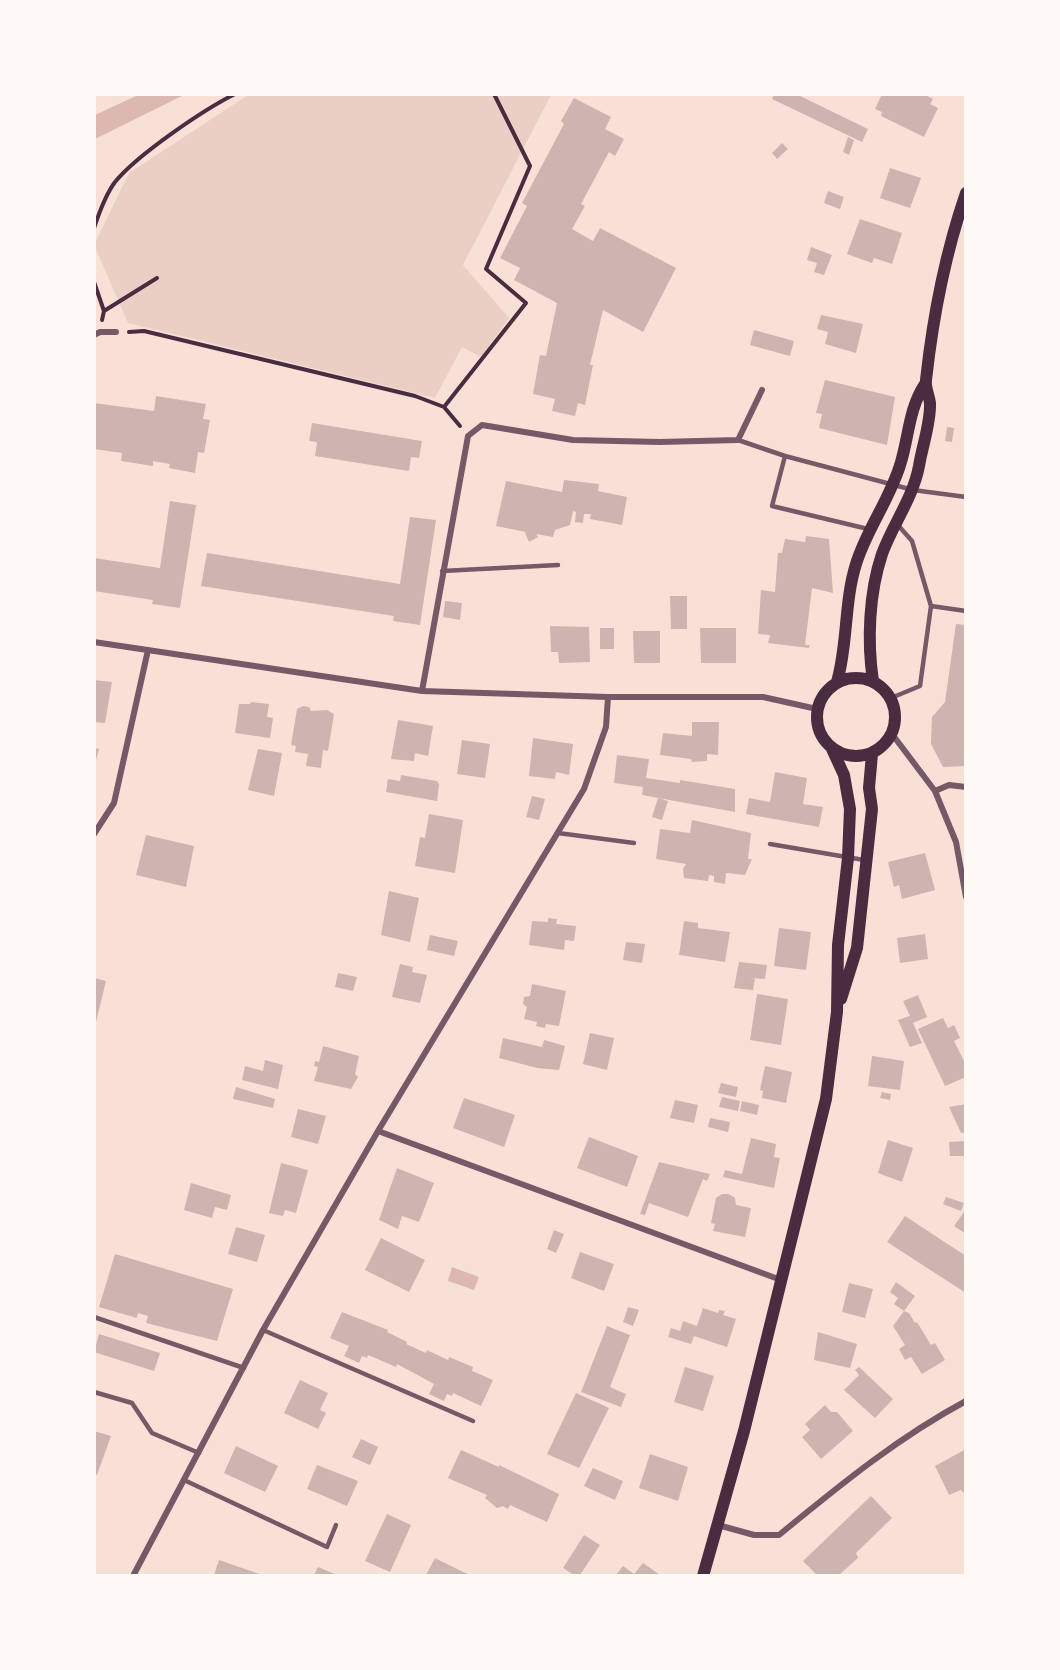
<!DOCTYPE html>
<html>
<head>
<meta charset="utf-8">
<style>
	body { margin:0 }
	#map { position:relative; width:1060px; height:1670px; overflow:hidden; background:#f7e1d7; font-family:"Sofia Sans Condensed",sans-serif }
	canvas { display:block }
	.frame { position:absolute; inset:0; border:96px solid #fffaf5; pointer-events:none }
</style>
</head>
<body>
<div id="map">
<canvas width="1060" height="1670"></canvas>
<div class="frame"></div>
</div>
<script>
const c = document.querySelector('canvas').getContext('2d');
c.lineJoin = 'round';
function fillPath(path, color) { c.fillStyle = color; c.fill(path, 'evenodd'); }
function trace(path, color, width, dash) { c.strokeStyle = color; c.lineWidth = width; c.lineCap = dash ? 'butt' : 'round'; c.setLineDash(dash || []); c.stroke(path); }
const green = new Path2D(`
	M248 95H551L463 265 509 318 481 357 462 347 435 398 128 323 94 245 129 173Z`);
const water = new Path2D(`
	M138 95H184L95 139V115Z
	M452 1267 479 1277 474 1290 448 1281Z`);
const building = new Path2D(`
	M774 94H796L868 129 862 142 772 99Z
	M882 94H924L933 99 930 104 938 108 924 137 881 116 882 112 875 109Z
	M574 98 611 117 605 129 624 139 615 156 609 152 581 204 585 206 572 229 593 241 600 228 676 268 643 332 603 310 590 365H593L585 405 578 403 575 416 552 411 555 399 533 394 540 355 546 356 557 303 514 280 520 268 500 258 527 206 522 203 564 124 561 121Z
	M848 137 854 140 849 155 843 152Z
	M782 143 788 149 777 159 772 153Z
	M890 168 921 178 910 208 880 198Z
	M828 191 844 197 840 209 824 203Z
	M860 219 902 233 892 264 874 258 872 263 847 254Z
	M811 247 832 255 824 275 814 272 817 263 807 260Z
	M821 315 863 324 856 353 825 344 828 332 817 329Z
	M754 330 794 341 790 356 750 345Z
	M825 380 895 397 887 445 819 428 822 414 816 413Z
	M156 396 206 404 203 419 210 420 204 453 198 452 195 473 169 468 170 464 153 461V466L121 461 122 453 94 449V403L154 411Z
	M312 423 422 441 419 458 411 457 409 471 315 456 317 442 309 441Z
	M947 427 954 428 952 442 945 441Z
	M564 480 599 484 598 491 627 497 622 525 590 519 591 514H584L583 523 575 522 576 512 573 511 570 525 555 530 553 537 536 534 538 537 529 542 525 533 526 532 496 526 506 481 562 492Z
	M170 501 196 505 180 608 152 604 153 600 94 591V558L160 568Z
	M410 517 436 520 420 625 393 621 394 616 201 586 207 553 400 584Z
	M806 536 829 539 833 593 812 588 805 645H810L809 648 768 643 770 635 758 634 761 590 775 592 778 553H782L785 539 805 542Z
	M670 596H687V629H671Z
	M445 601 462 603 460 620 443 617Z
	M956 624 966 625V766L943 767 931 744 932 717 945 702Z
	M550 626 589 627 590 662 559 663 558 652H551Z
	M600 628H614V649H600Z
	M700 628H736V663H701Z
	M633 631H660V663H634Z
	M94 680 112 682 105 723 94 722Z
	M251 702 269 704 267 717 273 718 270 738 235 733 239 704H250Z
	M303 706 309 707 311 711 327 710 334 714 328 751 323 750 321 768 306 766 308 754 295 752 296 746 291 745 297 709Z
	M398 720 433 726 428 756 415 753 414 761 391 759Z
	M692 722H719L718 755 707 754V761L692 762 691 759 660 755 663 733 692 736Z
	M533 738 573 744 569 775 556 772 555 779 529 776Z
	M462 740 490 744 485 778 457 774Z
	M94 748 99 749 95 763H94Z
	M258 749 282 753 274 796 248 790Z
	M617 755 649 759 646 778 680 783V780L735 789V812L642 795 643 787 614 783Z
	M775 772 807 778 803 804 823 807 819 827 746 814 749 798 770 802Z
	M401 775 437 781 439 784 437 801 386 792 388 779 400 781Z
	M532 796 545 799 539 820 526 817Z
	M658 798 668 801 662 820 652 817Z
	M429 814 463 820 455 873 415 866 420 837 425 838Z
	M692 820 751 833 748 859H752L745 875 726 873 725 884 714 882V876L709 875 708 881 684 878 683 869 686 864 656 859 660 829 690 833Z
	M146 835 194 846 186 887 136 875Z
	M925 853 935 890 902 899 899 885 894 887 888 862Z
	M389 891 419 898 410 942 381 935Z
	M548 918 557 919 556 924 576 926 574 941 565 940 564 950 529 945 532 921 548 922Z
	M684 921 698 923V928L730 932 725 962 679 955Z
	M779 928 811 932 806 970 774 966Z
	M925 934 928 959 900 963 897 938Z
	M430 935 458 941 454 956 427 950Z
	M626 942 645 944 642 963 623 960Z
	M739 962 767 965 765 979 749 978 755 979 753 990 734 988Z
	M400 964 413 967 412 972 427 975 420 1003 392 997Z
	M338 973 357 977 353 991 335 987Z
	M94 978 106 981 95 1026H94Z
	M532 984 566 991 559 1026 546 1024 545 1028 536 1026 537 1022 524 1019 527 1007 523 1004 524 997 530 996Z
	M757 994 788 999 781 1045 750 1040Z
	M918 995 927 1017 913 1023 922 1043 910 1047 898 1020 910 1016 903 1001Z
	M943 1018 948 1028 954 1025 960 1038 954 1041 966 1065V1077L945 1086 918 1029Z
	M590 1033 614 1038 607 1070 583 1064Z
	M503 1038 542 1047 544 1040 565 1046 559 1070 537 1068 499 1058Z
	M323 1046 359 1056 355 1074 358 1077 351 1089 314 1081 318 1067 314 1066 315 1061 319 1062Z
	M872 1056 904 1061 900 1090 868 1086Z
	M265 1060 283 1065 278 1089 242 1080 245 1066 263 1071Z
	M765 1066 792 1072 786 1103 762 1098 763 1091 760 1090Z
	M721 1083 738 1087 736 1097 718 1093Z
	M236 1087 275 1099 273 1108 233 1099Z
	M882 1092 891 1094 890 1100 880 1098Z
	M722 1097 740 1101 738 1111 719 1107Z
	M464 1098 515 1115 504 1147 453 1128Z
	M675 1100 698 1105 694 1123 670 1118Z
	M742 1101 759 1105 757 1115 740 1111Z
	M966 1104V1132L961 1133 949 1107Z
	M298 1109 326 1116 318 1144 291 1137Z
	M710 1118 730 1122 728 1132 708 1127Z
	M589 1137 638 1156 627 1187 577 1168Z
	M751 1138 776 1144 774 1157 780 1158 774 1188 723 1177 725 1170 742 1174Z
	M888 1140 913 1148 902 1182 878 1173Z
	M966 1141V1156H950L949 1142Z
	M659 1162 710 1174 707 1181 703 1179 688 1217 649 1203 645 1215 640 1214Z
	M281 1163 308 1170 296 1213 285 1210 283 1216 269 1213Z
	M397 1168 434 1183 419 1222 402 1216 398 1229 379 1220Z
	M191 1183 231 1195 227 1210 215 1207 212 1218 184 1210Z
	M729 1194 735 1198 736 1205 751 1208 745 1237 713 1231 715 1224 711 1223 716 1198 722 1194Z
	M946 1197 964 1203 961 1211 943 1204Z
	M966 1209V1234L954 1226Z
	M905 1216 966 1256V1293L887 1242Z
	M236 1227 265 1235 257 1262 228 1254Z
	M554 1230 564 1234 556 1253 547 1249Z
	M381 1238 425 1260 409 1292 365 1270Z
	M580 1252 614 1264 604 1291 571 1278Z
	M115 1254 233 1289 217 1341 146 1323 148 1316 138 1313 137 1318 99 1307Z
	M896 1282 915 1296 904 1311 894 1304 898 1298 890 1292Z
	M849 1283 873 1289 865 1318 842 1312Z
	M628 1307 639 1310 633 1326 623 1322Z
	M703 1308 718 1313 719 1310 725 1311 723 1315 736 1319 727 1347 694 1336 691 1344 668 1337 671 1328 680 1331 683 1321 697 1326Z
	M904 1311 909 1313 915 1323 917 1322 931 1345 935 1343 945 1360 922 1374 911 1357 905 1360 899 1349 905 1345 893 1326Z
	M342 1312 388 1330 387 1332 407 1342 406 1344 426 1353 427 1350 448 1360 449 1357 473 1367 472 1371 493 1380 481 1406 453 1393 452 1396 447 1394 444 1401 429 1394 434 1384 397 1364 396 1367 368 1355 367 1358 362 1356 359 1363 344 1356 349 1346 330 1338Z
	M607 1326 630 1335 610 1387 626 1394 621 1407 581 1392Z
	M818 1332 857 1344 850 1368 814 1360Z
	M99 1334 160 1353 154 1371 94 1352Z
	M685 1367 714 1376 703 1411 674 1402Z
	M859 1367 893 1399 875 1418 844 1390 859 1375 855 1370Z
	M300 1380 328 1393 320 1410 326 1413 318 1429 284 1413Z
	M576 1393 609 1408 579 1468 547 1454Z
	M825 1405 831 1412H837L853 1431 821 1459 802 1437 810 1430 805 1424Z
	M94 1431 111 1436 97 1475 94 1474Z
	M361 1439 378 1447 370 1465 352 1457Z
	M236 1446 278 1466 265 1492 224 1473Z
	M966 1449V1495L961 1490 949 1495 935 1466Z
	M461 1450 499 1467V1465L559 1494 547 1522 510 1505 508 1509 503 1506 497 1508 485 1498 487 1495 448 1478Z
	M650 1454 688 1467 678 1501 639 1488Z
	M317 1465 358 1481 347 1506 307 1489Z
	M593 1468 623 1481 615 1500 584 1486Z
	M871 1496 892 1518 856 1553 858 1558 839 1575H817L803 1561Z
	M387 1514 411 1525 390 1572 365 1561Z
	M584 1535 600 1545 580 1575H574L563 1568Z
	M435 1558 459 1570 470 1575H426Z
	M219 1560 262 1575H214Z
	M643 1563 660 1575H616L623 1566 634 1574Z
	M318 1567 337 1575H314Z`);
const path = new Path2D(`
	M94 228C99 213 106 194 115 182 137 155 203 110 235 94
	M94 282 104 311
	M102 320 104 311 157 278
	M129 332 144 331 415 396 444 407 460 426
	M444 407 526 303 486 269 530 166 494 94`);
const service = new Path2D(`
	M738 440 785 456
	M897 524 912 541 931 606
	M868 529 772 506 785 456 913 490 966 497
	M442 571 558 565
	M891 698 920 686 931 606 966 611
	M558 833 634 843
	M770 844 864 860
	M94 1317 244 1368
	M263 1330 473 1421
	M94 1392 132 1403 152 1433 199 1453
	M184 1480 327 1547 336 1525`);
const minor = new Path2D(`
	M94 335 100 332H116
	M94 642 422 691 608 697H763L817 709
	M422 691 468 436 482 425 573 440 660 442 738 440 762 390
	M892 734 935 791 956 842 966 897
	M935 791 949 785 966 787
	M94 834 114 803 148 650
	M378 1131 781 1280
	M718 1525 754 1535H779C839 1486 897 1438 966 1401
	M133 1576 263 1330 378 1131 584 789 606 727 608 697`);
const secondary = new Path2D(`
	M817 717a39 39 0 1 1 78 0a39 39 0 1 1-78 0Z
	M873 681C867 641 869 593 882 554 893 524 913 498 919 466 922 447 931 422 930 403 929 395 925 388 926 380 933 316 945 254 966 193
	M837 682C848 644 844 602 856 564 867 528 891 498 901 462 909 435 909 408 925 384
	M841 999 857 948 872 809 869 788 872 754
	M703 1576 744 1431 826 1099 837 1012 838 945 848 858 850 809 844 775 832 749`);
fillPath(green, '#ebcfc5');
fillPath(water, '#dcb8b0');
fillPath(building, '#ccb4b1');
trace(path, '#4a2c40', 4);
trace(service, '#755966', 4.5);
trace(minor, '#755966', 6);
trace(secondary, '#4a2c40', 12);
</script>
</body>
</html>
